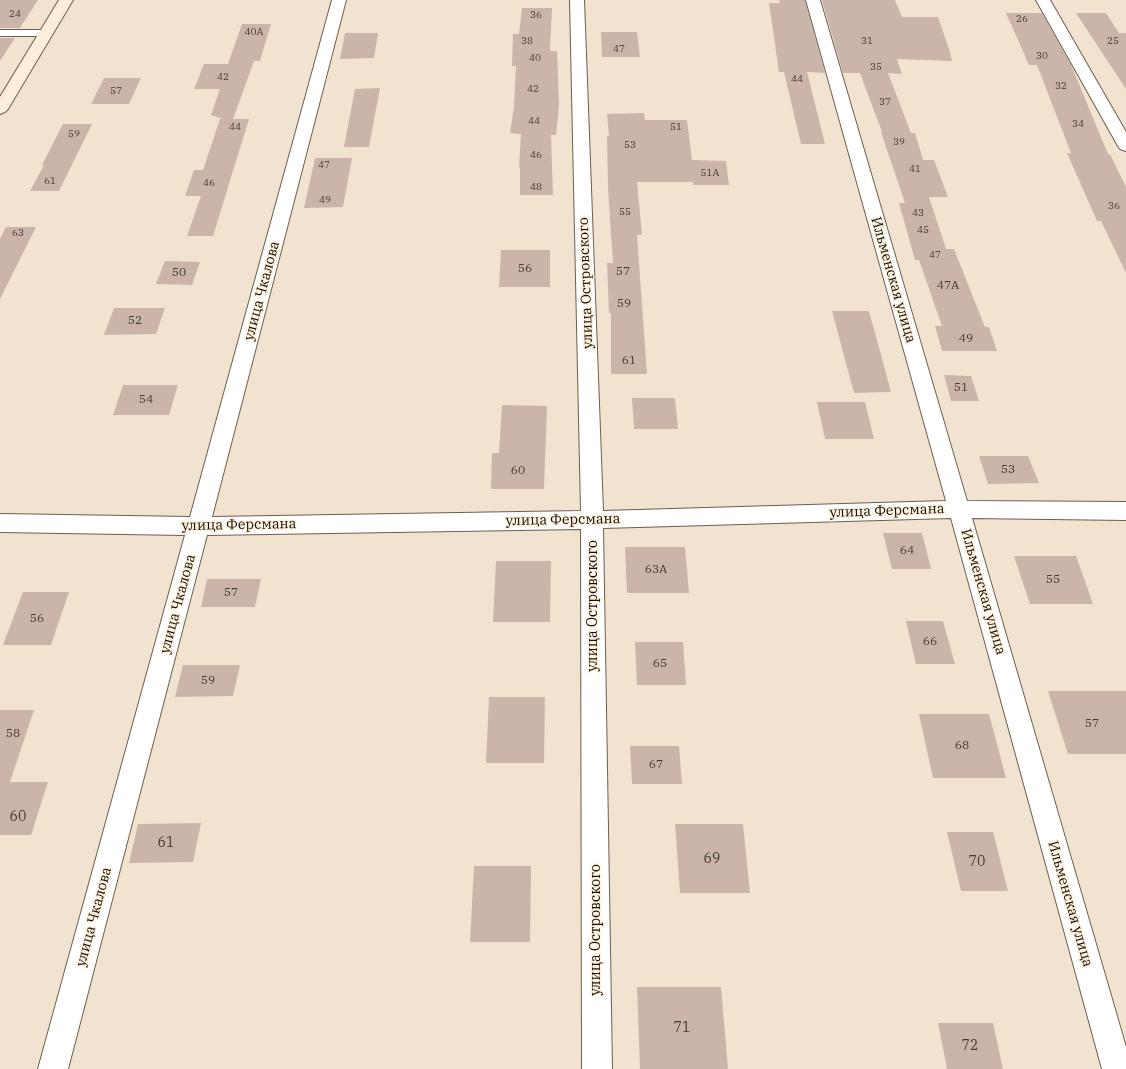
<!DOCTYPE html>
<html>
<head>
<meta charset="utf-8">
<style>
	body { margin:0 }
	canvas { display:block; background:#f1e3d0 }
</style>
</head>
<body>
<canvas width="1126" height="1069"></canvas>
<script>
const c = document.querySelector('canvas').getContext('2d');
c.lineJoin = 'round';
function fillPath(path, color) { c.fillStyle = color; c.fill(path, 'evenodd'); }
function trace(path, color, width, dash) { c.strokeStyle = color; c.lineWidth = width; c.lineCap = dash ? 'butt' : 'round'; c.setLineDash(dash || []); c.stroke(path); }
function label(font, color, halo, rows, align = 'center') {
  c.font = font + ' "IBM Plex Serif",serif'; c.lineWidth = 3; c.setLineDash([]); c.textBaseline = 'middle'; c.strokeStyle = halo; c.fillStyle = color; for (const [text, x, y, turn = 0] of rows) {
    c.save(); c.translate(x, y); c.rotate((+turn || 0) * Math.PI / 180); c.textAlign = isNaN(turn) ? turn : align; if (halo) c.strokeText(text, 0, 0); c.fillText(text, 0, 0); c.restore();
  }
}
const building = new Path2D(`
	M0 0H38L20 28H0Z
	M779 0H805L825 73 807 72 825 144H801L784 72H779L769 3H780Z
	M822 0H895L902 17H938L949 49 952 61 897 59 902 74 888 73 911 133H915L923 160H934L948 197H929L946 249H954L985 327H989L997 351H942L935 326H942L919 260H915L899 203H905L881 132H882L860 73H843Z
	M522 8H552L550 51H557L559 105 556 135H551L553 195H520V167H519L521 134 510 133 514 107 516 66H512L513 34H519Z
	M1006 13H1042L1071 65 1108 154H1110L1126 187V273L1101 221H1097L1067 153H1071L1037 65H1029Z
	M1076 13H1106L1119 33H1126V89Z
	M242 24H271L260 61H254L233 119H249L213 236H187L201 196H185L194 170H203L220 119H223L211 115 220 89H194L204 64H228Z
	M601 32H637L640 57H602Z
	M345 33H378L374 58 340 59Z
	M0 38H15L0 61Z
	M104 78H141L129 104H91Z
	M380 88 369 147H344L355 89Z
	M644 113 645 120H687L692 160 726 161 729 185H693V182H637L642 235H637L647 374H611V313H609L607 263H613L608 188 607 136H609L607 114Z
	M63 124H92L59 191H30L44 165H42Z
	M315 158H352L343 207 304 208Z
	M6 227H36L0 299V239Z
	M501 250H550V287H499Z
	M165 261 200 262 192 285 156 284Z
	M114 308H165L156 334 104 335Z
	M832 311H869L891 392 854 393Z
	M944 375 971 376 979 401H951Z
	M123 385H178L169 415H113Z
	M632 398H675L678 429H634Z
	M817 402H865L874 439H825Z
	M502 405 547 406 544 489H491L492 453H499Z
	M979 456H1028L1039 483 988 484Z
	M883 533H922L931 569H892Z
	M625 547H685L689 593H627Z
	M1014 556H1076L1093 604H1030Z
	M496 561H551L550 622H493Z
	M207 579H261L255 607H201Z
	M23 592H69L51 645H3Z
	M906 621H943L955 664H916Z
	M635 642H683L686 685H637Z
	M183 665H240L233 696 175 697Z
	M1048 691H1126V754H1068Z
	M489 697H545L544 763H486Z
	M0 710H34L10 782H48L31 835H0Z
	M919 714H989L1006 778H933Z
	M630 746H679L682 784H632Z
	M201 823 193 862 129 863 138 824Z
	M675 824H743L750 893H680Z
	M947 832H993L1008 891H961Z
	M474 866H531L530 942H470Z
	M637 987H721L728 1069H640Z
	M938 1023H993L1003 1069H947Z`);
const service = new Path2D(`
	M0 30H45L50 33 45 36H0Z`);
const minor = new Path2D(`
	M332 0H346L212 517 581 511 570 0H584L603 511 946 501 806 0H820L967 501 1126 502V520L972 518 1126 1047V1069H1102L951 518 603 528 612 1069H582L581 529 207 535 68 1069H38L185 535 0 532V514L190 517Z
	M1036 0H1050L1126 132V151L1120 149 1118 146Z`);
const secondary = new Path2D(`
	M59 0H73L8 109 5 112 0 114V97Z`);
const farNumbernames = [
	["24",15,14],
	["36",536,15],
	["26",1022,19],
	["40А",254,32],
	["38",527,41],
	["31",867,41],
	["25",1113,41],
	["47",619,49],
	["30",1042,56],
	["40",535,58],
	["35",876,67],
	["42",223,77],
	["44",797,79],
	["32",1061,86],
	["42",533,89],
	["57",116,91],
	["37",885,102],
	["44",534,121],
	["34",1078,124],
	["44",235,127],
	["51",676,127],
	["59",74,134],
	["39",899,142],
	["53",630,145],
	["46",536,155],
	["47",324,165],
	["41",915,169],
	["51А",710,173],
	["61",50,181],
	["46",209,183],
	["48",536,187],
	["49",325,200],
	["36",1114,206],
	["55",625,212],
	["43",918,213],
	["45",923,230],
	["63",18,233],
	["47",935,255]
];
const numberNames = [
	["56",525,269],
	["57",623,272],
	["50",179,273],
	["47А",948,286],
	["59",624,304],
	["52",135,321],
	["49",966,339],
	["61",629,361],
	["51",961,388],
	["54",146,400],
	["53",1008,470],
	["60",518,471],
	["64",907,551],
	["63А",656,570],
	["55",1053,580],
	["57",231,593],
	["56",37,619],
	["66",930,642],
	["65",660,664],
	["59",208,681],
	["57",1092,724],
	["58",13,734],
	["68",962,746],
	["67",656,765]
];
const streetNames = [
	["Ильменская улица",893,280,74],
	["улица Островского",586,283,-92],
	["улица Чкалова",262,291,-75],
	["улица Ферсмана",887,511,-2],
	["улица Ферсмана",563,520,-1],
	["улица Ферсмана",239,525,-1],
	["Ильменская улица",983,592,74],
	["улица Чкалова",178,604,-75],
	["улица Островского",593,606,-90],
	["Ильменская улица",1070,904,74],
	["улица Чкалова",94,917,-75],
	["улица Островского",596,930,-90]
];
const nearNumbernames = [
	["60",18,817],
	["61",166,843],
	["69",712,859],
	["70",977,862],
	["71",682,1028],
	["72",970,1046]
];
fillPath(building, '#cbb5aa');
trace(service, '#6b5f4e', 2);
trace(minor, '#6b5f4e', 2);
trace(secondary, '#6b5f4e', 2);
fillPath(service, '#fff');
fillPath(minor, '#fff');
fillPath(secondary, '#feecdc');
label('10px', '#423931', null, farNumbernames);
label('12px', '#423931', null, numberNames);
label('14px', '#141009', '#fef1dd', streetNames);
label('14px', '#423931', null, nearNumbernames);
</script>
</body>
</html>
